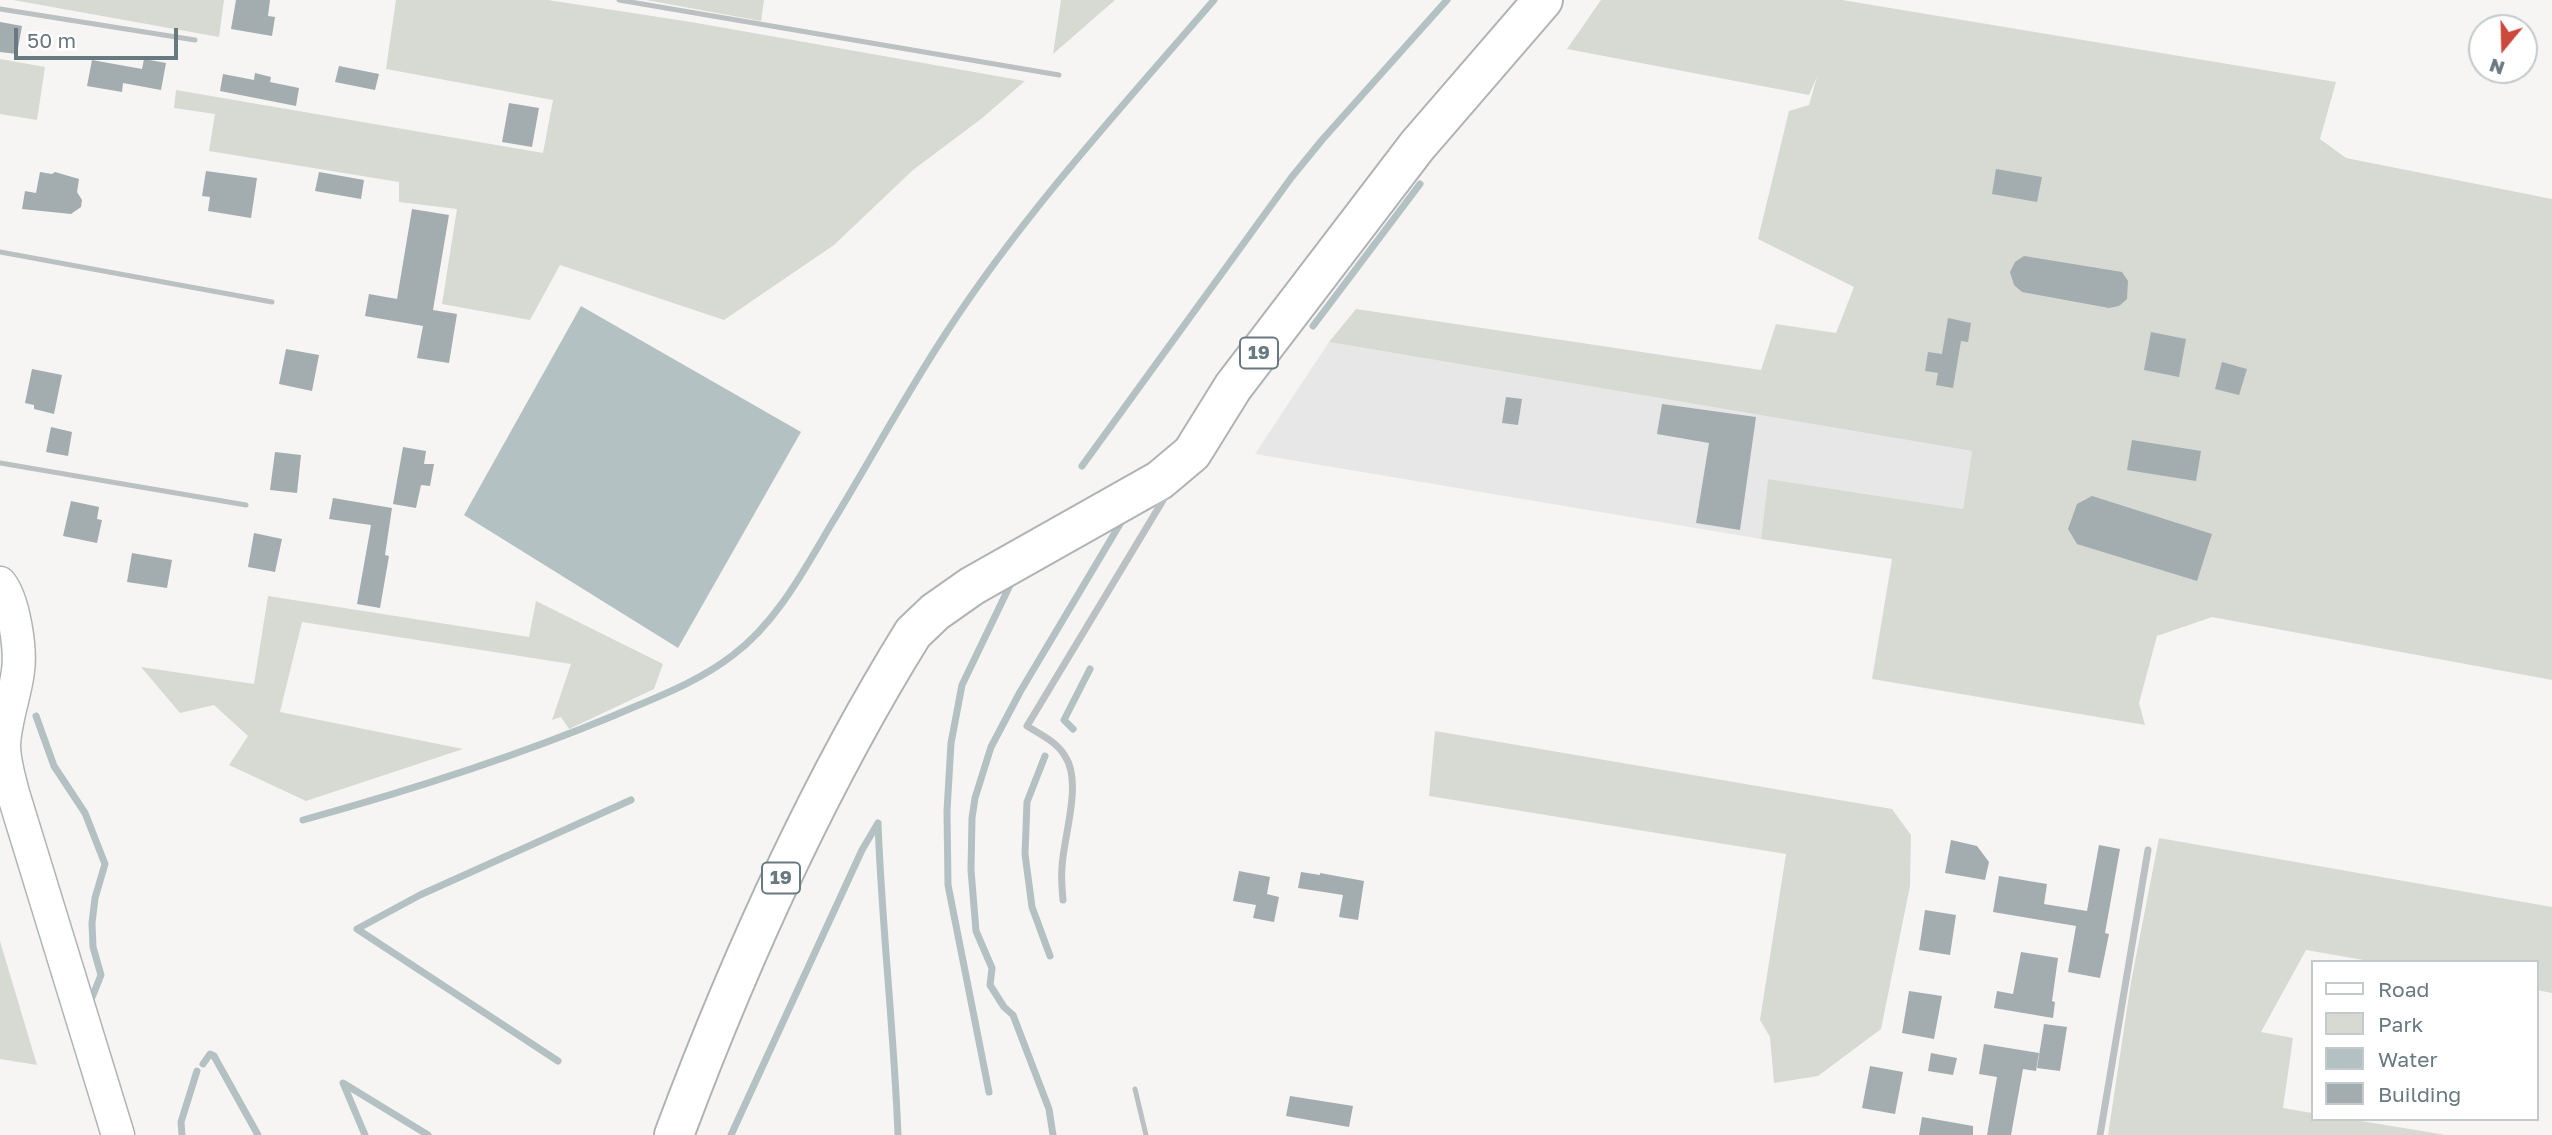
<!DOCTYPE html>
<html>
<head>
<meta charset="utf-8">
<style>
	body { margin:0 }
	#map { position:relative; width:2552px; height:1135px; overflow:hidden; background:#f6f5f3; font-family:"Golos Text",sans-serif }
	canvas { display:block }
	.legend { position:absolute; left:2311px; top:960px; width:228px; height:161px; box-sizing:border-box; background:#fff; border:2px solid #c3c9cc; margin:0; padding:9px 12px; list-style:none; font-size:21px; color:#697980 }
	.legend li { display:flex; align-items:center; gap:14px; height:35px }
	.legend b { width:35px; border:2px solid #c3c9cc }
	.north { position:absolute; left:2468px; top:14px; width:70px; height:70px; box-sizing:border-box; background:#fff; border:2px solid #c3c9cc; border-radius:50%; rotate:199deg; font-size:19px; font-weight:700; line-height:28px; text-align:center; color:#697980 }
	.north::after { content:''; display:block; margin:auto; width:24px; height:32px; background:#cc483c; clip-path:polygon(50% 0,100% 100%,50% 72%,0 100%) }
	.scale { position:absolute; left:14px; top:28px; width:164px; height:32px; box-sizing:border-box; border:4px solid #697980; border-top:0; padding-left:9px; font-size:21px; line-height:24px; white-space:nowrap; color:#697980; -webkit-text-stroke:5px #fff; paint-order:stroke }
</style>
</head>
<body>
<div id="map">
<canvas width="2552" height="1135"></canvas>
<ul class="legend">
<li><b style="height:9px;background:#fff"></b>Road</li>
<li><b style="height:19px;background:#d6dad3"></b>Park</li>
<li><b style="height:19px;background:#b4c1c3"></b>Water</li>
<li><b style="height:19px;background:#a3acaf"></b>Building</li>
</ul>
<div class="north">N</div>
<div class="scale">50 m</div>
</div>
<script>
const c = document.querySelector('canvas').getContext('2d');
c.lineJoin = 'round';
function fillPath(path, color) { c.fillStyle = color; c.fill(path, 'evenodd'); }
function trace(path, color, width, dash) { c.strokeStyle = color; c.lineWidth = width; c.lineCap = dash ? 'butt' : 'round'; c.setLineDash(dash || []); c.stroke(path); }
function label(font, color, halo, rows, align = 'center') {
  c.font = font + ' "Golos Text",sans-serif'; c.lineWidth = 7; c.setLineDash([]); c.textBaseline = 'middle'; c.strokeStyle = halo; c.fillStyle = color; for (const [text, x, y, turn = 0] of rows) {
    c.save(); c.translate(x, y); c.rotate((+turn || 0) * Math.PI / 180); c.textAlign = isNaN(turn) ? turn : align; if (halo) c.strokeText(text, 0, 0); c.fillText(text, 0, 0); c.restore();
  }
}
const built = new Path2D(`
	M1329 342 1972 451 1963 509 1768 479 1761 539 1255 454Z`);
const green = new Path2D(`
	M13 0H224L219 37Z
	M396 0H548L691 22 1025 81 981 119 913 170 834 245 724 320 560 265 530 320 442 304 457 209 399 202V182L209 151 215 114 174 108 176 90 543 153 553 100 386 69Z
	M646 0H764L761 21Z
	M1061 0H1115L1053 54Z
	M1601 0H1842L2336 82 2320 139 2346 158 2552 199V680L2212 617 2157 636 2139 703 2145 725 1872 679 1892 559 1761 539 1768 479 1963 509 1972 451 1329 342 1356 309 1761 370 1776 324 1836 333 1854 287 1758 239 1789 111 1809 105 1817 77 1809 95 1567 49Z
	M0 59 45 67 37 120 0 114Z
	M268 596 529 637 536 601 663 664 654 689 569 729 561 717 552 720 571 664 302 622 280 712 463 749 306 801 229 765 248 736 214 705 180 713 141 667 254 684Z
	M1435 731 1892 809 1911 835 1910 886 1881 1029 1818 1076 1774 1083 1770 1037 1760 1020 1786 854 1429 796Z
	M2159 838 2552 907V993L2536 990V962H2375L2306 950 2261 1032 2293 1038 2283 1108 2312 1113V1119H2349L2446 1135H2108L2131 982Z
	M0 941 37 1065 0 1059Z`);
const water = new Path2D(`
	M581 306 801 432 678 648 464 515Z`);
const stream = new Path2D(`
	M1313 326 1420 184
	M1082 466 1291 178 1322 140 1447 0
	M36 716 54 766 85 813 105 864 95 898 92 923 93 947 101 975 89 1005
	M1073 729 1064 720 1090 669
	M1045 756 1027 802 1025 854 1032 907 1050 956
	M303 820C408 791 512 758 613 716 654 698 697 683 733 655 777 622 804 570 832 523 871 459 907 392 948 330 1025 212 1122 107 1214 0
	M878 824C882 928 894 1031 898 1135
	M558 1061 357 929 420 895 631 800
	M203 1064 210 1054 214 1056 258 1135
	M989 1092 948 885 947 811 951 743 962 685 1012 581
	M182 1135 181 1122 197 1071
	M365 1135 343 1083 428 1135
	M731 1135 862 850 878 823
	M1053 1135 1049 1109 1013 1015 1004 1007 990 985 992 968 976 931 971 870 972 818 975 798 991 747 1020 692 1123 519`);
const building = new Path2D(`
	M236 0H270L268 16 275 17 272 36 231 29Z
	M0 22 22 26 17 54 0 52Z
	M144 59 166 63 161 90 123 83 122 92 87 86 92 60 142 69Z
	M339 66 379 74 375 90 335 82Z
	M255 73 271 77 270 82 299 88 296 106 220 91 223 74 254 80Z
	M509 103 539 108 532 147 502 142Z
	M1996 169 2042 177 2037 202 1992 194Z
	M206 171 257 178 251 218 208 211 210 197 202 196Z
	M40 172 52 174 55 172 79 179 77 192 82 200 81 207 71 214 22 209 25 191 36 193Z
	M319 172 364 180 361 199 315 191Z
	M412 209 449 215 433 310 457 314 449 363 417 358 423 326 365 316 369 294 397 299Z
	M2024 256 2122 272 2128 281 2127 299 2119 306 2109 308 2022 292 2014 285 2010 272 2015 262Z
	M1948 318 1971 323 1968 342 1961 341 1953 388 1936 385 1938 373 1925 371 1928 352 1942 354Z
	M2151 332 2186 339 2179 377 2144 370Z
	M286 349 319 355 312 391 279 384Z
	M2222 362 2247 369 2239 395 2215 389Z
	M32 369 62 375 54 414 34 409V405L25 403Z
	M1506 397 1522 399 1518 425 1502 423Z
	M1662 404 1756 417 1740 530 1696 523 1709 443 1657 434Z
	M51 427 72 432 68 456 46 452Z
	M2132 440 2201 451 2196 481 2127 470Z
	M403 447 426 451 424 464H434L430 486 421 485 416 508 393 504Z
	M275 452 301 455 297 493 270 490Z
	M2092 496 2212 534 2197 581 2077 544 2068 529 2077 504Z
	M333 498 392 508 385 555 389 556 380 608 357 604 371 525 329 519Z
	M71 501 99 507 97 519 102 520 97 543 63 536Z
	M254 533 282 539 275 572 248 567Z
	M132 553 172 560 167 588 127 582Z
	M1951 840 1977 846 1989 862 1985 880 1945 873Z
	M2099 845 2120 849 2105 933 2109 934 2100 978 2068 972 2076 926 1993 912 1999 876 2047 884 2044 904 2087 911Z
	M1239 871 1270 877 1267 894 1279 897 1274 922 1253 918 1256 905 1233 901Z
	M1301 872 1320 875V873L1364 881 1358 920 1339 917 1343 895 1298 888Z
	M1925 910 1956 915 1950 955 1919 950Z
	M2021 952 2058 958 2052 1001 2055 1002 2053 1018 1994 1008 1997 991 2013 994Z
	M1909 991 1942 996 1934 1039 1902 1033Z
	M2044 1024 2067 1027 2060 1071 2037 1068Z
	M1984 1044 2039 1053 2036 1071 2023 1069 2011 1135H1987L1997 1077 1979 1074Z
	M1931 1053 1957 1058 1953 1075 1928 1071Z
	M1870 1066 1903 1072 1895 1114 1862 1108Z
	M1290 1096 1353 1106 1349 1127 1286 1116Z
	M1922 1117 1973 1126V1135H1919Z`);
const lane = new Path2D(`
	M619 0 1059 75
	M0 9 195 40
	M0 252 272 302
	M0 463 246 505
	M1135 1089 1146 1135`);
const street = new Path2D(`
	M1063 900C1062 889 1061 878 1062 868 1063 837 1083 783 1065 756 1057 742 1040 734 1027 726L1168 492
	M2100 1135 2148 850`);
const secondary = new Path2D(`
	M0 583C14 600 21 649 18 671 15 696 5 720 4 745 4 761 9 777 13 793L118 1135`);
const highway = new Path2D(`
	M674 1135C739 961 815 791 913 633L935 612 972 586 1160 480 1192 453 1233 387 1417 146 1543 0`);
const shields = [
	[1259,353,38],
	[781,878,38]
];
const shieldNames = [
	["19",1259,353],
	["19",781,878]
];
fillPath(built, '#e6e7e6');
fillPath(green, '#d6dad3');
fillPath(water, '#b4c1c3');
trace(stream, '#b4c1c3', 7);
fillPath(building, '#a3acaf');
trace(secondary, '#aeb4b7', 35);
trace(highway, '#afb3b5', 42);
trace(lane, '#bbc0c2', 5);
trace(street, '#bbc0c2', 7);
trace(secondary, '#fff', 32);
trace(highway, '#fff', 38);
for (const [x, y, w] of shields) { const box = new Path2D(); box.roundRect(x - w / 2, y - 15.5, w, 31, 5); c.fillStyle = '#fff'; c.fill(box); trace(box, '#697980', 2); }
label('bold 19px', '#697980', null, shieldNames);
</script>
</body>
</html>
